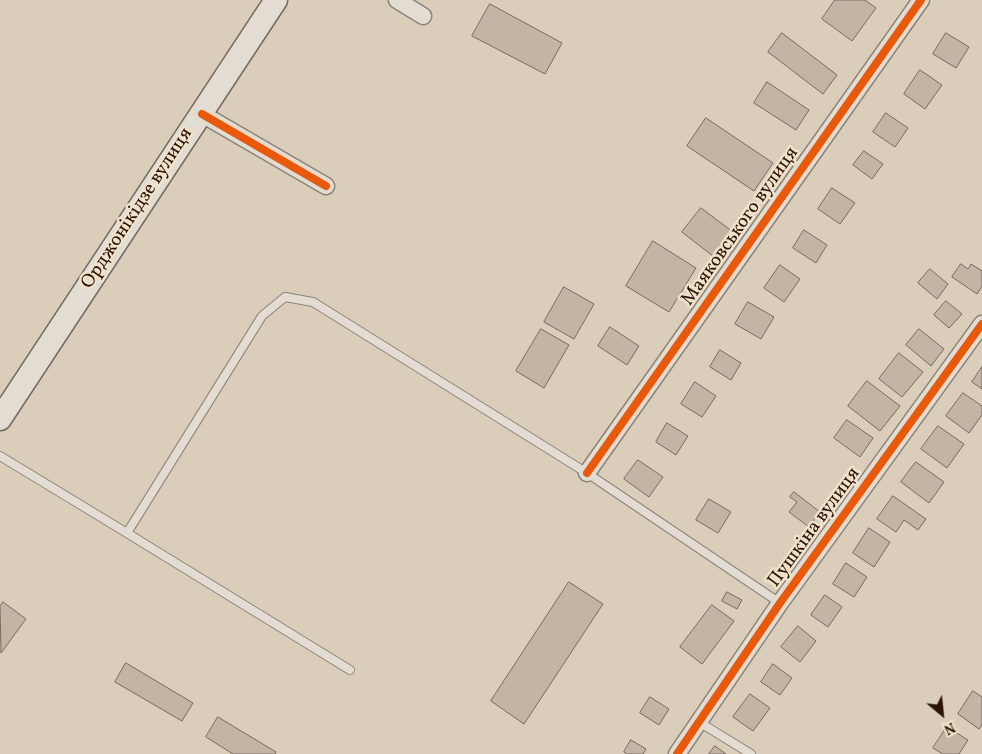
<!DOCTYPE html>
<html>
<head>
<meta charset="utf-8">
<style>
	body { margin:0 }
	#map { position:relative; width:982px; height:754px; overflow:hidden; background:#dacebb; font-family:Vollkorn,serif }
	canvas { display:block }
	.north { position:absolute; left:917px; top:689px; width:50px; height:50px; -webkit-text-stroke:4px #efe2ca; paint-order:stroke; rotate:152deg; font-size:14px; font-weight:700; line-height:20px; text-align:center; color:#2d1307 }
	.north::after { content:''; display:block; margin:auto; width:18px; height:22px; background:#2d1307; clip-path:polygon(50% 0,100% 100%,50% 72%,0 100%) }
</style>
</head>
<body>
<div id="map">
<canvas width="982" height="754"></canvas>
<div class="north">N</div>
</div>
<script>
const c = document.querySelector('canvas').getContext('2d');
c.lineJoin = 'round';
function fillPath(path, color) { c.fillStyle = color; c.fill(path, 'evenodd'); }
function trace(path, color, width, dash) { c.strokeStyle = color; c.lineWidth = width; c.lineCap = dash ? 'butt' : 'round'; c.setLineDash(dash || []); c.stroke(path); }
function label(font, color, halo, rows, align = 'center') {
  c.font = font + ' Vollkorn,serif'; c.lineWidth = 5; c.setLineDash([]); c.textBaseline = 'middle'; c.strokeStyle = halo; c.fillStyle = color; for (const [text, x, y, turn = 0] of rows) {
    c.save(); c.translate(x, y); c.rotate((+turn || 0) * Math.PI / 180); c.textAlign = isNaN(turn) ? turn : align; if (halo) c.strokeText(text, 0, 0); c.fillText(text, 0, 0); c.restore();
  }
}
const building = new Path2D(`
	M835 0H865L876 8 852 41 822 19Z
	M490 4 562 43 545 74 472 36Z
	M782 33 837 75 823 94 768 52Z
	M946 33 969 47 956 68 933 54Z
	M920 70 942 85 925 109 904 94Z
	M767 82 809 110 796 130 754 103Z
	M886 113 908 128 895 147 873 132Z
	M706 118 773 163 754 191 687 146Z
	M864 151 883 164 872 179 853 165Z
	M832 188 855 203 840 224 818 209Z
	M701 208 733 232 714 257 682 232Z
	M804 230 827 245 816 263 793 248Z
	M653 241 696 268 669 312 626 286Z
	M961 264 968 269 971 264 982 271V286L977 294 952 277Z
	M780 265 800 279 784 302 764 288Z
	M930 269 948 284 937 299 918 283Z
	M564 287 594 304 574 339 544 322Z
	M946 301 962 314 949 328 934 315Z
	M748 302 774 317 761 339 735 324Z
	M610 327 639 346 627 365 598 346Z
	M541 329 569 345 544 388 516 371Z
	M919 329 944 349 931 366 906 345Z
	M720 350 741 363 731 380 710 367Z
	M899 353 923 372 902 397 879 379Z
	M982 367V389L972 382Z
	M867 381 900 406 880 431 848 406Z
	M695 382 716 396 702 417 681 404Z
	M963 393 982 406V415L969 433 946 416Z
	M847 420 873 438 860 457 834 438Z
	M667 423 688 436 676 455 656 442Z
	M938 426 964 444 947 468 921 449Z
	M638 460 663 477 649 497 624 479Z
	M916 462 944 482 929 503 901 482Z
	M794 492 820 512 809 527 789 512 797 502 790 497Z
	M893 496 926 519 918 530 904 520 896 532 877 519Z
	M709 499 731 512 718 533 696 520Z
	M869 528 890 542 874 567 853 553Z
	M846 563 867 577 854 597 833 584Z
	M569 582 603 604 524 724 491 701Z
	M727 592 742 600 737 609 722 601Z
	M825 595 842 607 828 627 811 615Z
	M3 602 26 619 1 653 0 607Z
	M712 605 734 621 702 664 680 647Z
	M798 626 816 641 800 662 781 647Z
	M126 663 193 703 182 721 115 682Z
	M773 664 792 678 780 695 761 682Z
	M973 691 982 697V725L979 729 958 714Z
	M750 694 770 708 753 731 733 717Z
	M650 697 669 709 659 725 640 713Z
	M218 717 276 752 275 754H233L206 737Z
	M947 727 968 740 959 754H943L933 748Z
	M631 740 646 749 643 754H627L624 752Z
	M715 746 726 754H709Z`);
const lane = new Path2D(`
	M0 456 127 533 262 316 285 297 313 302 587 473 780 603
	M127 533 350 670
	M699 722 751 754`);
const street = new Path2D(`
	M397 0 423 16
	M202 114 326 186
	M587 473 921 0
	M677 754 780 603 982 324`);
const secondary = new Path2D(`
	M0 419 276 0`);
const cycleway = new Path2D(`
	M202 114 326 186
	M587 473 921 0
	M677 754 780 603 982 324`);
const streetNames = [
	["Орджонікідзе вулиця",138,209,-57],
	["Маяковського вулиця",741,227,-55],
	["Пушкіна вулиця",815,528,-54]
];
fillPath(building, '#c4b4a3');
trace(building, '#746a5f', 1);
trace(lane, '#8d8377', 10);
trace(street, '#8d8377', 19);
trace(secondary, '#746a5f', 25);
trace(lane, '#e2dcd2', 8);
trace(street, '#e2dcd2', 16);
trace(secondary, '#e2dcd2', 22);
trace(cycleway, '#e8590c', 8);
label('19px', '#2d1307', '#efe2ca', streetNames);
</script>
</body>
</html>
